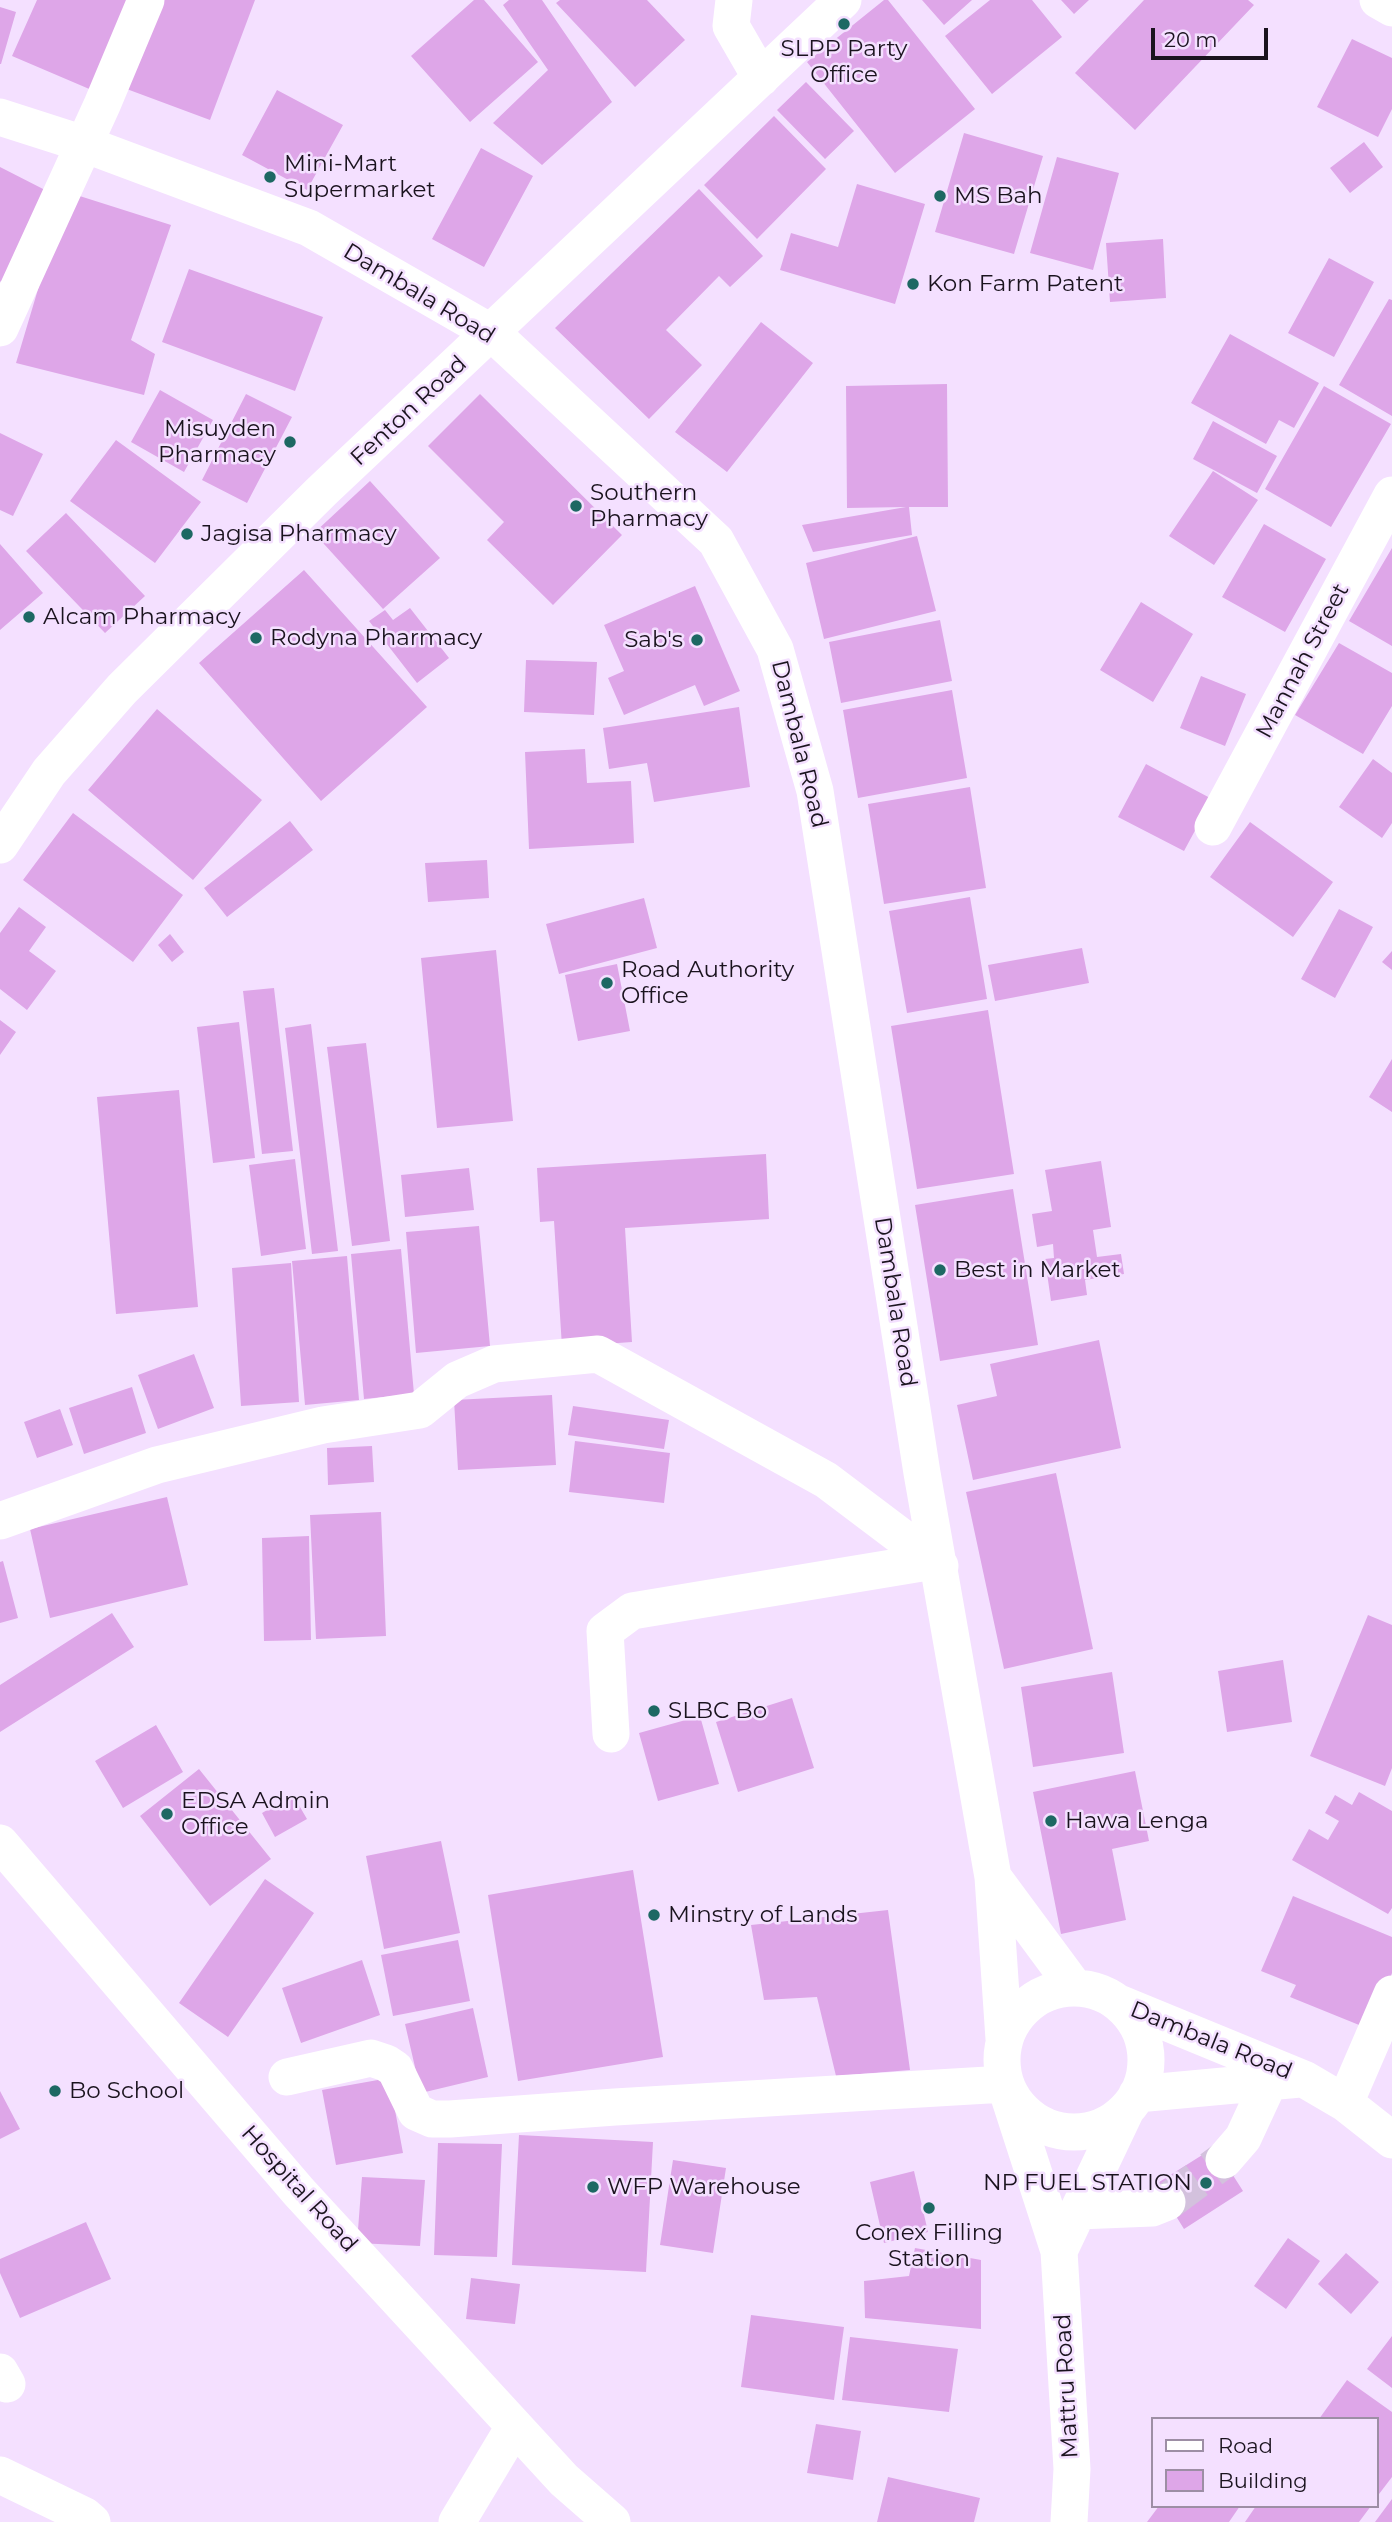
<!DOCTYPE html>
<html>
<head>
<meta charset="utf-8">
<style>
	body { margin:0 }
	#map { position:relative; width:1392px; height:2522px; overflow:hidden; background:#f4e0ff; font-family:Montserrat,sans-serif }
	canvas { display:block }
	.legend { position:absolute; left:1151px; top:2417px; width:228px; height:91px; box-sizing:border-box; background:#f4e0ff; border:2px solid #9d8ea5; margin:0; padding:9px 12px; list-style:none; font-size:21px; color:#1a131e }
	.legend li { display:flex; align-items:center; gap:14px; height:35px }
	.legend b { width:35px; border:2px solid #9d8ea5 }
	.scale { position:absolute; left:1151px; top:28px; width:117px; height:32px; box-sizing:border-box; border:4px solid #1a131e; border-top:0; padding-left:9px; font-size:21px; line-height:24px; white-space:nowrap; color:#1a131e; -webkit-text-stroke:5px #f4e0ff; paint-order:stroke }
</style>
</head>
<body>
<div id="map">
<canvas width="1392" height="2522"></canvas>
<ul class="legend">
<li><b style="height:9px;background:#fff"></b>Road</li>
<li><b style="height:19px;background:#dea6e8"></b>Building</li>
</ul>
<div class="scale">20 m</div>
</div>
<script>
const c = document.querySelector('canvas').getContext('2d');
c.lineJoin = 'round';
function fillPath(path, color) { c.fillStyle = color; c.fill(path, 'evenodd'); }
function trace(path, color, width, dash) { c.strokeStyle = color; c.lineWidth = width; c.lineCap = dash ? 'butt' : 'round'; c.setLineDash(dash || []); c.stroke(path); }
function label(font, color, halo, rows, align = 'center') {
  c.font = font + ' Montserrat,sans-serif'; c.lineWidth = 5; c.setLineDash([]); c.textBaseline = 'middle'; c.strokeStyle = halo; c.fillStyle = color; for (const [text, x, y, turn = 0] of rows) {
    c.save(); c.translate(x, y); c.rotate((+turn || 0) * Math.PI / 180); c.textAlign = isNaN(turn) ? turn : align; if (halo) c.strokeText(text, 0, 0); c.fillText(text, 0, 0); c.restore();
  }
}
const building = new Path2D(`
	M37 0H142L101 94 12 56Z
	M158 0H255L210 120 124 88Z
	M474 0H484L538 62 470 122 411 56Z
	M509 0H542L612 102 542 165 493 123 548 70 503 5Z
	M560 0H647L685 40 635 87 556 3Z
	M884 0H888L975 109 895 173 807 62Z
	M922 0H972L944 25Z
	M990 0H1032L1062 37 992 94 945 36Z
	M1061 0H1089L1074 14Z
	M1144 0H1248L1254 5 1135 130 1075 73Z
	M0 7 16 12 1 64H0Z
	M1352 39 1392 58V109L1378 137 1317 107Z
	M806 82 854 131 825 159 777 110Z
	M277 90 343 125 307 190 242 155Z
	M774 116 826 169 757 239 704 185Z
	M964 133 1043 156 1014 254 935 232Z
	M1364 142 1383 167 1350 193 1330 168Z
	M481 148 533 176 484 267 432 239Z
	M1057 157 1119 173 1093 270 1030 253Z
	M0 167 49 192 2 283 0 281Z
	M857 184 925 204 895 304 780 270 791 233 838 247Z
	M699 189 763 256 730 287 719 276 666 330 702 365 649 419 555 328Z
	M67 192 171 225 131 340 155 354 144 395 16 363Z
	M1163 239 1166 298 1110 302 1106 243Z
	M1329 258 1374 282 1334 357 1288 333Z
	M189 269 323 317 295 391 162 342Z
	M1389 299 1392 300V416L1339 385Z
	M761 322 813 363 727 472 675 432Z
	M1230 334 1319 383 1294 428 1279 420 1266 444 1191 403Z
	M947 384 948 507H909L912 535 813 552 802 525 906 507 847 508 846 386Z
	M1324 386 1391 424 1331 527 1265 489Z
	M160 390 213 420 184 472 131 442Z
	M246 394 292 417 247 503 202 480Z
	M480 394 622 535 553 605 487 540 504 522 428 446Z
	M1213 421 1277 456 1257 493 1193 459Z
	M0 433 43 454 13 516 0 510Z
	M116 440 201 502 155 563 70 501Z
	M1213 471 1258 500 1214 565 1169 536Z
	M370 481 440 558 383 609 314 533Z
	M66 513 145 596 105 633 26 551Z
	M1264 524 1326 559 1285 632 1222 597Z
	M917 536 936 611 824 639 806 563Z
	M0 544 43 593 0 630Z
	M1392 548V646L1349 621Z
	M304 570 427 707 321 801 199 663Z
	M695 586 740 691 704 706 695 685 624 715 608 678 624 671 604 625Z
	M1141 602 1193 634 1153 702 1100 670Z
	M410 608 449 658 417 683 369 621 385 610 393 620Z
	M940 620 952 681 841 703 829 642Z
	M1339 643 1392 673V706L1363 754 1295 715Z
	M526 660 597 662 594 715 524 712Z
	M1201 676 1246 694 1225 746 1180 728Z
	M952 690 967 778 858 798 843 710Z
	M739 707 750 787 654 802 647 763 609 769 603 728Z
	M157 709 262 800 193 880 88 790Z
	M585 749 587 783 631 781 634 843 529 849 525 752Z
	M1373 759 1392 773V823L1382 838 1339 807Z
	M1146 764 1212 799 1184 851 1118 817Z
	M970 787 986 888 884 904 868 804Z
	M73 813 183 895 133 962 23 880Z
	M290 821 313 850 227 917 204 888Z
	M1250 822 1333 882 1293 937 1210 877Z
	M487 860 489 898 428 902 425 863Z
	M970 897 987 999 907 1013 889 911Z
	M644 898 657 948 559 974 546 924Z
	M19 907 46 927 29 951 56 971 27 1010 0 989V933Z
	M1339 909 1373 927 1335 998 1301 979Z
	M170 934 184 952 172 962 158 945Z
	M1082 948 1089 983 995 1001 988 965Z
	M496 950 513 1121 437 1128 421 958Z
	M1392 951V970L1382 962Z
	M617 964 630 1031 578 1041 565 975Z
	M274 988 293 1151 262 1154 243 991Z
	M988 1010 1014 1174 917 1189 891 1026Z
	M0 1020 16 1032 0 1055Z
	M239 1022 255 1158 213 1163 197 1027Z
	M311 1024 338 1251 312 1254 285 1028Z
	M366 1043 390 1241 352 1246 327 1047Z
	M1392 1059V1112L1369 1097Z
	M179 1090 198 1307 116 1314 97 1097Z
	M766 1154 769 1219 625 1228 632 1342 562 1347 554 1221 540 1222 537 1168Z
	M295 1159 306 1249 261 1256 249 1165Z
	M1101 1161 1111 1227 1093 1230 1097 1257 1121 1254 1124 1274 1085 1280 1087 1295 1051 1301 1045 1259 1054 1258 1053 1244 1037 1247 1032 1214 1052 1211 1045 1170Z
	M469 1168 474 1210 405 1217 401 1175Z
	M1013 1189 1038 1345 940 1361 915 1205Z
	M479 1226 490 1346 416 1353 406 1232Z
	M401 1249 414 1394 364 1399 351 1254Z
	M347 1256 359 1400 305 1405 292 1261Z
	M291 1263 299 1402 241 1406 232 1268Z
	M1099 1340 1121 1448 973 1480 957 1405 997 1396 990 1364Z
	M194 1354 214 1408 158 1429 138 1375Z
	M132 1387 146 1433 84 1454 69 1408Z
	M552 1395 556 1465 458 1470 454 1400Z
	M573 1406 669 1420 664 1449 568 1435Z
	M60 1409 73 1445 37 1458 24 1422Z
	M575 1441 670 1453 664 1503 569 1492Z
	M372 1446 374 1482 328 1485 327 1448Z
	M1056 1473 1093 1649 1004 1669 966 1492Z
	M167 1497 188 1585 50 1618 30 1529Z
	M381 1512 386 1636 316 1639 310 1515Z
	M309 1536 311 1640 264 1641 262 1538Z
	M3 1561 18 1618 0 1623V1562Z
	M112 1613 134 1647 0 1732V1685Z
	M1368 1615 1392 1625V1768L1385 1786 1310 1756Z
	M1283 1660 1292 1722 1227 1732 1218 1671Z
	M1112 1672 1124 1753 1033 1767 1021 1687Z
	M792 1698 814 1768 738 1792 716 1722Z
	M700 1716 719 1784 658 1801 639 1733Z
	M156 1725 183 1772 123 1808 95 1761Z
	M199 1769 271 1859 210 1906 140 1816Z
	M1135 1771 1149 1841 1112 1849 1126 1920 1061 1934 1033 1792Z
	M1359 1792 1392 1811V1908L1388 1914 1292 1860 1309 1829 1328 1840 1339 1821 1325 1813 1335 1795 1352 1805Z
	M293 1795 307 1819 275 1837 262 1813Z
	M441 1841 460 1933 384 1949 366 1856Z
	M633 1870 663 2057 518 2081 488 1895Z
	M265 1879 314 1913 228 2037 179 2003Z
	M1293 1896 1392 1937V1973L1369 2029 1290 1997 1296 1985 1261 1971Z
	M888 1910 910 2070 836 2076 817 1997 764 2000 751 1925Z
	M458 1940 470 2001 393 2016 381 1955Z
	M362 1960 380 2015 301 2043 282 1988Z
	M473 2008 488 2077 421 2093 405 2024Z
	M389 2078 403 2153 336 2165 322 2090Z
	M0 2091 20 2129 0 2139Z
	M519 2135 653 2142 646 2272 512 2265Z
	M438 2143 502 2144 497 2257 434 2255Z
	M1215 2147 1243 2191 1184 2229 1156 2184Z
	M673 2160 726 2168 713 2253 660 2245Z
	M914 2171 928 2232 884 2243 870 2182Z
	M362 2177 425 2180 420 2246 357 2243Z
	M86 2222 111 2279 20 2318 0 2273V2259Z
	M1288 2238 1320 2261 1286 2309 1254 2286Z
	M915 2248 981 2260V2329L865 2318 864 2281 909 2276Z
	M1346 2253 1379 2282 1351 2314 1318 2284Z
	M471 2278 520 2284 515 2324 466 2319Z
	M751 2315 844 2327 834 2400 741 2387Z
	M1392 2336V2388L1367 2369Z
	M850 2337 958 2349 949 2412 842 2400Z
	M1347 2380 1392 2412V2477L1376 2498V2419H1319Z
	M816 2424 861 2431 853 2480 807 2473Z
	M888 2477 980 2498 974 2522H877Z
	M1392 2499V2522H1375Z
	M1159 2506H1240L1229 2522H1147Z
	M1256 2506H1371L1359 2522H1245Z`);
const minorTunnel = new Path2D(`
	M1167 2202 1224 2160`);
const minor = new Path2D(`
	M734 0 731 26 761 78
	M1378 0 1392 8
	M0 117 84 144 309 228 492 333 716 541 775 649 815 791 922 1473 993 1877 1004 2039
	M0 328 102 105 146 0
	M1213 827 1392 495
	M0 845 49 772 122 689 322 491 843 0
	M0 1521 157 1465 323 1425 420 1410 457 1380 494 1364 598 1354 826 1480 940 1566
	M611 1734 605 1631 632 1611 934 1561
	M0 1843 299 2192 564 2480 612 2522
	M993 1877 1075 1988
	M1002 2060a72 72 0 1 1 144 0a72 72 0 1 1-144 0Z
	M1119 2003 1304 2079 1345 2103 1392 2140
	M287 2077 371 2058 386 2063 395 2069 416 2112 432 2119H450L615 2107 1005 2084 1059 2251 1072 2469 1069 2522
	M1137 2094 1300 2079
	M1345 2103 1392 1994
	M1224 2160 1243 2138 1269 2082
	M1078 2211 1152 2208 1167 2202
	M1059 2251 1126 2110
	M0 2372 7 2384
	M0 2475 85 2516 92 2522
	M457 2522 514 2427`);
const markers = [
	[844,24,7,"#1d6863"],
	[270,177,7,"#1d6863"],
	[940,196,7,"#1d6863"],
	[913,284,7,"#1d6863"],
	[290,442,7,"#1d6863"],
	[576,506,7,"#1d6863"],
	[187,534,7,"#1d6863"],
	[29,617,7,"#1d6863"],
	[256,638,7,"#1d6863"],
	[697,640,7,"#1d6863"],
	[607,983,7,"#1d6863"],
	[940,1270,7,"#1d6863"],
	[654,1711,7,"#1d6863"],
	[167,1814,7,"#1d6863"],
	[1051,1821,7,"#1d6863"],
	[654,1915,7,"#1d6863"],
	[55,2091,7,"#1d6863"],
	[1206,2183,7,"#1d6863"],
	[593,2187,7,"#1d6863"],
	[929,2208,7,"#1d6863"]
];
const poiNames = [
	["SLPP Party",844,49,"center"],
	["Office",844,75,"center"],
	["Mini-Mart",284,164],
	["Supermarket",284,190],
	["MS Bah",954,196],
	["Kon Farm Patent",927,284],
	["Misuyden",276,429,"right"],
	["Pharmacy",276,455,"right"],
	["Southern",590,493],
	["Pharmacy",590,519],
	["Jagisa Pharmacy",201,534],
	["Alcam Pharmacy",43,617],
	["Rodyna Pharmacy",270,638],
	["Sab's",683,640,"right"],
	["Road Authority",621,970],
	["Office",621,996],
	["Best in Market",954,1270],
	["SLBC Bo",668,1711],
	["EDSA Admin",181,1801],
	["Office",181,1827],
	["Hawa Lenga",1065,1821],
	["Minstry of Lands",668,1915],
	["Bo School",69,2091],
	["NP FUEL STATION",1192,2183,"right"],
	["WFP Warehouse",607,2187],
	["Conex Filling",929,2233,"center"],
	["Station",929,2259,"center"]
];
const streetNames = [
	["Dambala Road",419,294,31],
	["Fenton Road",409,411,-43],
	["Mannah Street",1303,661,-62],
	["Dambala Road",799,744,76],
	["Dambala Road",895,1302,81],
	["Dambala Road",1211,2041,22],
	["Hospital Road",299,2189,48],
	["Mattru Road",1067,2386,-93]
];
fillPath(building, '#dea6e8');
trace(minorTunnel, '#d3c1dd', 37, [37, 18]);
trace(minor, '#fff', 37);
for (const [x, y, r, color] of markers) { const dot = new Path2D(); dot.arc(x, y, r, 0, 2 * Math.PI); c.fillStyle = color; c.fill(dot); trace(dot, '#f4e0ff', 2.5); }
label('23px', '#1a131e', '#f4e0ff', poiNames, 'left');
label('23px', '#1a131e', '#f4e0ff', streetNames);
</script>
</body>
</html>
